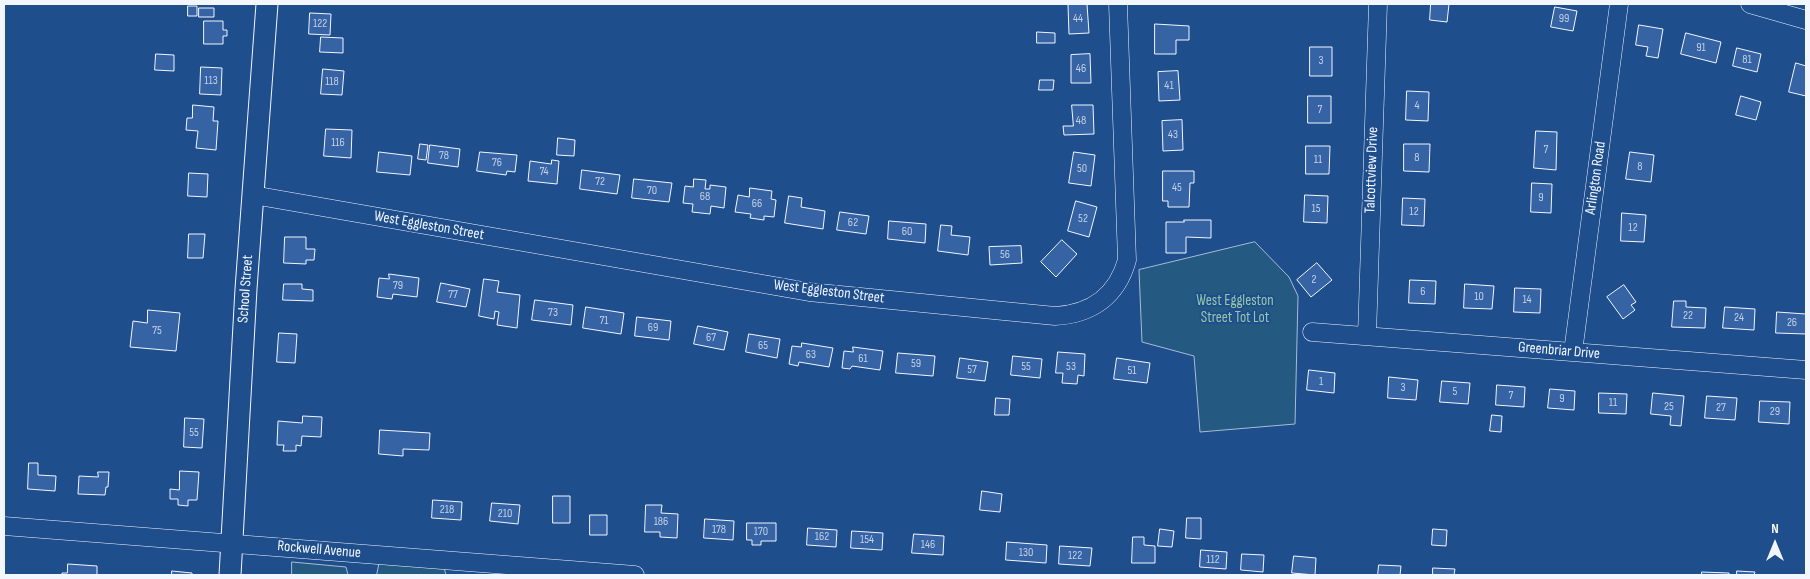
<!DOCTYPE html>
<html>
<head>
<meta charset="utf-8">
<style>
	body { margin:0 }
	#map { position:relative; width:1810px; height:579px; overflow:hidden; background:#1f4e8c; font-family:"Sofia Sans Condensed",sans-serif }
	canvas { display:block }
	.frame { position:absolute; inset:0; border:5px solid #f2f6ff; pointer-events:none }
	.north { position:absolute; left:1750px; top:519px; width:50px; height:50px; -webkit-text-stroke:4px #1f4e8c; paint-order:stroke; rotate:0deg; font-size:14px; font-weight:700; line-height:20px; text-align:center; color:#f2f6ff }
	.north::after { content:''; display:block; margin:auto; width:18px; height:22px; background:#f2f6ff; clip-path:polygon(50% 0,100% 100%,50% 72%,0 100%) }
</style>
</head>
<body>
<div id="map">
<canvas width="1810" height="579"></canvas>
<div class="frame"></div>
<div class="north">N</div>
</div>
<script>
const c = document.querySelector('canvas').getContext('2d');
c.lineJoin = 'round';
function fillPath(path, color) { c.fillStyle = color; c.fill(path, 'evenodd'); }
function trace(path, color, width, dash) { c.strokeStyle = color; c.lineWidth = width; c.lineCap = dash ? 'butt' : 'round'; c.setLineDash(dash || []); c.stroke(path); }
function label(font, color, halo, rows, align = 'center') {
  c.font = font + ' "Sofia Sans Condensed",sans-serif'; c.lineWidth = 4; c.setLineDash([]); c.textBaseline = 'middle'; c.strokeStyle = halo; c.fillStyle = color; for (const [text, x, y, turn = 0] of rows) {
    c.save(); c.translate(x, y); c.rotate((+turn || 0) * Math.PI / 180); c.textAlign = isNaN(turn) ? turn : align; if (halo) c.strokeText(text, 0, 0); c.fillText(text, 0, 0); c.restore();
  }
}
const green = new Path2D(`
	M1255 242 1289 277 1298 296 1295 424 1200 432 1194 356 1142 342 1139 270Z
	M381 555 442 560 446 575H377Z
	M292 562 346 567 348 575H292Z`);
const building = new Path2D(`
	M1087 4 1089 33 1069 34 1068 5Z
	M1431 4H1449L1447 22 1430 20Z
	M188 6H197V16H188Z
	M1555 7 1577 11 1573 31 1551 27Z
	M199 8H214V17H199Z
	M310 13 331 14 330 35 309 34Z
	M204 21H223V30H227V36H223V44H204Z
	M1155 24 1189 26V40H1176V54H1155Z
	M1639 25 1663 29 1658 58 1646 56 1648 47 1636 45Z
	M1037 32 1055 33V43H1037Z
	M1686 33 1721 42 1716 63 1681 54Z
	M321 37 343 38V53L320 52Z
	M1310 47H1332V76H1310Z
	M1737 48 1761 54 1757 72 1733 66Z
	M156 54 174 55V71L155 70Z
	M1090 54 1091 83H1071V55Z
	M1796 63 1806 66V96L1789 92Z
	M201 67 222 68 221 95 200 94Z
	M323 69 344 71 342 95 321 94Z
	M1178 71 1180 100 1159 101 1158 72Z
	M1040 80H1054L1053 90H1039Z
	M1407 91 1429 92 1428 121 1406 120Z
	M1308 96H1331V123H1308Z
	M1741 96 1761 102 1756 120 1736 115Z
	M193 105 214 107 213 121H218L216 150 196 148 198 131 186 130 187 118H192Z
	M1072 105H1093L1094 134 1064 135 1063 126H1073Z
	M1182 120 1183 150 1163 151 1162 121Z
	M326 129 352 130 351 158 324 156Z
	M1536 131 1557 132 1556 170 1534 168Z
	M558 138 575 140 574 156 557 155Z
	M420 144 428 145 426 160 418 159Z
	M1404 144H1430L1429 172 1404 171Z
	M430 145 460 149 458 167 428 163Z
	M1306 146H1330L1329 174H1306Z
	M379 152 412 156 410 175 377 172Z
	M480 152 517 155 515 172 507 171 506 175 477 171Z
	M1074 152 1095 155 1091 186 1069 183Z
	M1630 152 1654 155 1651 182 1626 179Z
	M552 160 559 161 557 184 528 181 530 161 551 164Z
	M582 170 620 175 617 194 580 189Z
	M1163 171H1194V183H1190L1189 207H1168V201H1163Z
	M189 173 208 174 207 197 188 196Z
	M634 179 672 183 669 202 632 198Z
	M694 179 706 180 705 189H710V185L726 187 724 208 711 206 710 214 692 212 693 204 683 203 685 186 693 187Z
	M1532 183 1552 184 1551 213 1531 212Z
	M750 188 772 191 771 199 776 200 774 217 764 216V220L750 218 751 214 735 212 738 195 749 197Z
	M1305 195 1328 196 1327 223 1304 222Z
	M789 196 802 198 801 207 825 211 823 229 785 223Z
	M1403 198 1425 199 1424 226 1402 225Z
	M1076 201 1097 207 1089 237 1068 231Z
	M840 212 869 216 866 234 837 230Z
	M1622 213 1646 215 1644 242 1621 241Z
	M1184 220H1211V238L1186 237V253H1166V222H1184Z
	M889 221 926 224 925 243 888 239Z
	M941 225 952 226 951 235 970 237 968 255 938 251Z
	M189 234H205L203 258H188Z
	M285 237H306V249H315L314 260H306V264L284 263Z
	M1062 240 1077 254 1056 277 1041 262Z
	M1021 246 1022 263 990 265 989 247Z
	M1317 263 1332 280 1311 297 1297 280Z
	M389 274 419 278 417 297 393 294 392 299 377 297 379 278 389 279Z
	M484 279 499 281 497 292 520 295 517 328 497 325 499 312 495 311 494 319 479 316Z
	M1410 280 1436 281 1435 304 1409 303Z
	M441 283 470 289 466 307 437 302Z
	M284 284H302V289L313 290V301L283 300Z
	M1465 284 1494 286 1492 309 1464 308Z
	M1624 285 1636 302 1631 305 1635 310 1623 319 1607 297Z
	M1515 288 1541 289 1540 313 1514 312Z
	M535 300 573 305 571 325 532 320Z
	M1674 301H1686V307L1706 308 1705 328 1672 327Z
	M586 307 624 313 621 334 583 328Z
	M1725 307 1755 309 1754 330 1723 328Z
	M148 310 180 313 176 351 130 347 133 321 147 323Z
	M1777 312 1806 314V334L1776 333Z
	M637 317 671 321 669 340 635 336Z
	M698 326 728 332 724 350 694 344Z
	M279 333 297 334 295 363 277 362Z
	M749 334 780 339 777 358 746 352Z
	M802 343 833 348 829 367 799 362 798 366 789 364 792 346 801 347Z
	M853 347 883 351 880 370 852 366 850 369 842 368 844 351 853 352Z
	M1058 352 1085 354 1084 376 1078 375 1077 384 1062 383 1063 373H1056Z
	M898 353 935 356 933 376 896 373Z
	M1013 356 1042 359 1040 378 1011 375Z
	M960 358 988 362 985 381 957 378Z
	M1117 358 1150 363 1147 383 1114 379Z
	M1309 370 1335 373 1334 393 1307 390Z
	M1389 377 1418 380 1416 400 1388 398Z
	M1442 381 1470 383 1468 404 1440 402Z
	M1497 385 1525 387 1524 407 1496 405Z
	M1550 389 1575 391 1574 410 1548 408Z
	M1599 393 1627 394 1626 414 1599 413Z
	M1653 393 1684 396 1681 426 1670 425 1671 416 1651 414Z
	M1707 396 1737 398 1735 420 1705 418Z
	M996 398 1010 399 1009 415H995Z
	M1760 401 1790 402 1789 424 1759 422Z
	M1492 415 1502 416 1501 432 1490 431Z
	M303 416 322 417 321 437 302 436 301 446 296 445V451H283L284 445H277L278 421 302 423Z
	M185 418 204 419 202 448 184 447Z
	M380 430 430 433 429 450 403 449V456L379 454Z
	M29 463H38V475L56 476 55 491 28 489Z
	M180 471 199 472 197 500H188V506L178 505V499H170V489L179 490Z
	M98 472H109L108 487H106L105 495 78 494 79 476 98 477Z
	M982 491 1002 494 1000 512 980 510Z
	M553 496H570V523H553Z
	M433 500 462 502 461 520 432 518Z
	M492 503 520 505 518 524 490 521Z
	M646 505H662L661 513 678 514 677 538 660 537V532H645Z
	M590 515H607V535H590Z
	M1187 518H1201V539L1186 538Z
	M705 519 734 521 733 540 704 538Z
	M747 523H776V541H761V545H752V540H747Z
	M808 528 837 530 836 547 807 545Z
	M1160 529 1174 531 1172 547 1158 546Z
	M1433 529 1447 530 1446 546 1432 545Z
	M852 531 883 533 882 550 851 548Z
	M914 534 944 536 943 555 912 553Z
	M1133 537H1144V545L1155 546V563H1132Z
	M1007 542 1047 545 1046 563 1006 560Z
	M1060 546 1092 548 1090 566 1059 564Z
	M1201 550 1227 552 1226 569 1200 567Z
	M1242 554 1264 555 1263 572 1241 570Z
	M1294 556 1316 558 1315 575 1292 573Z
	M68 564 97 566V575H62V573H67Z
	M1379 565 1401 566 1400 575H1378Z
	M1433 568 1455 569 1454 575H1433Z
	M172 571 192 573V575H172Z
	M1737 571 1755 572 1754 575H1737Z
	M1702 572 1729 573V575H1702Z`);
const minor = new Path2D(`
	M1750 4 1806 20
	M253 195 809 292 1055 316C1092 314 1117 296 1127 260L1118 4
	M1312 332 1806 370
	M1367 335 1378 4
	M1573 352 1619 4
	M4 526 635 575`);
const major = new Path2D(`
	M230 575 246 289 267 4`);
const numberNames = [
	["44",1078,19],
	["99",1564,19],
	["122",320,24],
	["91",1701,48],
	["81",1747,60],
	["3",1321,61],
	["46",1081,69],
	["113",211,81],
	["118",332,82],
	["41",1169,86],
	["4",1417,106],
	["7",1320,110],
	["48",1081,121],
	["43",1173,135],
	["116",338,143],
	["7",1546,150],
	["78",444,156],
	["8",1417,158],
	["11",1318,160],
	["76",497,163],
	["8",1640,167],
	["50",1082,169],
	["74",544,172],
	["72",600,182],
	["45",1177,188],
	["70",652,191],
	["68",705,197],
	["9",1541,198],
	["66",757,204],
	["15",1316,209],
	["12",1414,212],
	["52",1083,219],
	["62",853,223],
	["12",1633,228],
	["60",907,232],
	["56",1005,255],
	["2",1314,280],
	["79",398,286],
	["6",1423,292],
	["77",453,295],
	["10",1479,297],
	["14",1527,300],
	["73",553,313],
	["22",1688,316],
	["24",1739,318],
	["71",604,321],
	["26",1792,323],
	["69",653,328],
	["75",157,331],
	["67",711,338],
	["65",763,346],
	["63",811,355],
	["61",863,359],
	["59",916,364],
	["55",1026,367],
	["53",1071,367],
	["57",972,370],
	["51",1132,371],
	["1",1321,382],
	["3",1403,388],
	["5",1455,392],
	["7",1511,396],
	["9",1562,399],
	["11",1613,403],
	["25",1669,407],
	["27",1721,408],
	["29",1775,412],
	["55",194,433],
	["218",447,510],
	["210",505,514],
	["186",661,522],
	["178",719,530],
	["170",761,532],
	["162",822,537],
	["154",867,540],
	["146",928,545],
	["130",1026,553],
	["122",1075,556],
	["112",1213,560]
];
const streetNames = [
	["Talcottview Drive",1372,170,-88],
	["Arlington Road",1596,178,-82],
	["West Eggleston Street",429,226,10],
	["School Street",246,289,-86],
	["West Eggleston Street",829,292,7],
	["Greenbriar Drive",1559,351,5],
	["Rockwell Avenue",319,550,5]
];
const parkNames = [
	["West Eggleston",1235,301],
	["Street Tot Lot",1235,318]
];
fillPath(green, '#245a82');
trace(green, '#a8bbd7', 1);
fillPath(building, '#3563a3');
trace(building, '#f2f6ff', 1);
trace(minor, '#f2f6ff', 19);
trace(major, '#f2f6ff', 23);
trace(minor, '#1f4e8c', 18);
trace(major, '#1f4e8c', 21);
label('12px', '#c3d1e8', null, numberNames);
label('15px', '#f2f6ff', '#1f4e8c', streetNames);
label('15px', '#97c8a6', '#1f4e8c', parkNames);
</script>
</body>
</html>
